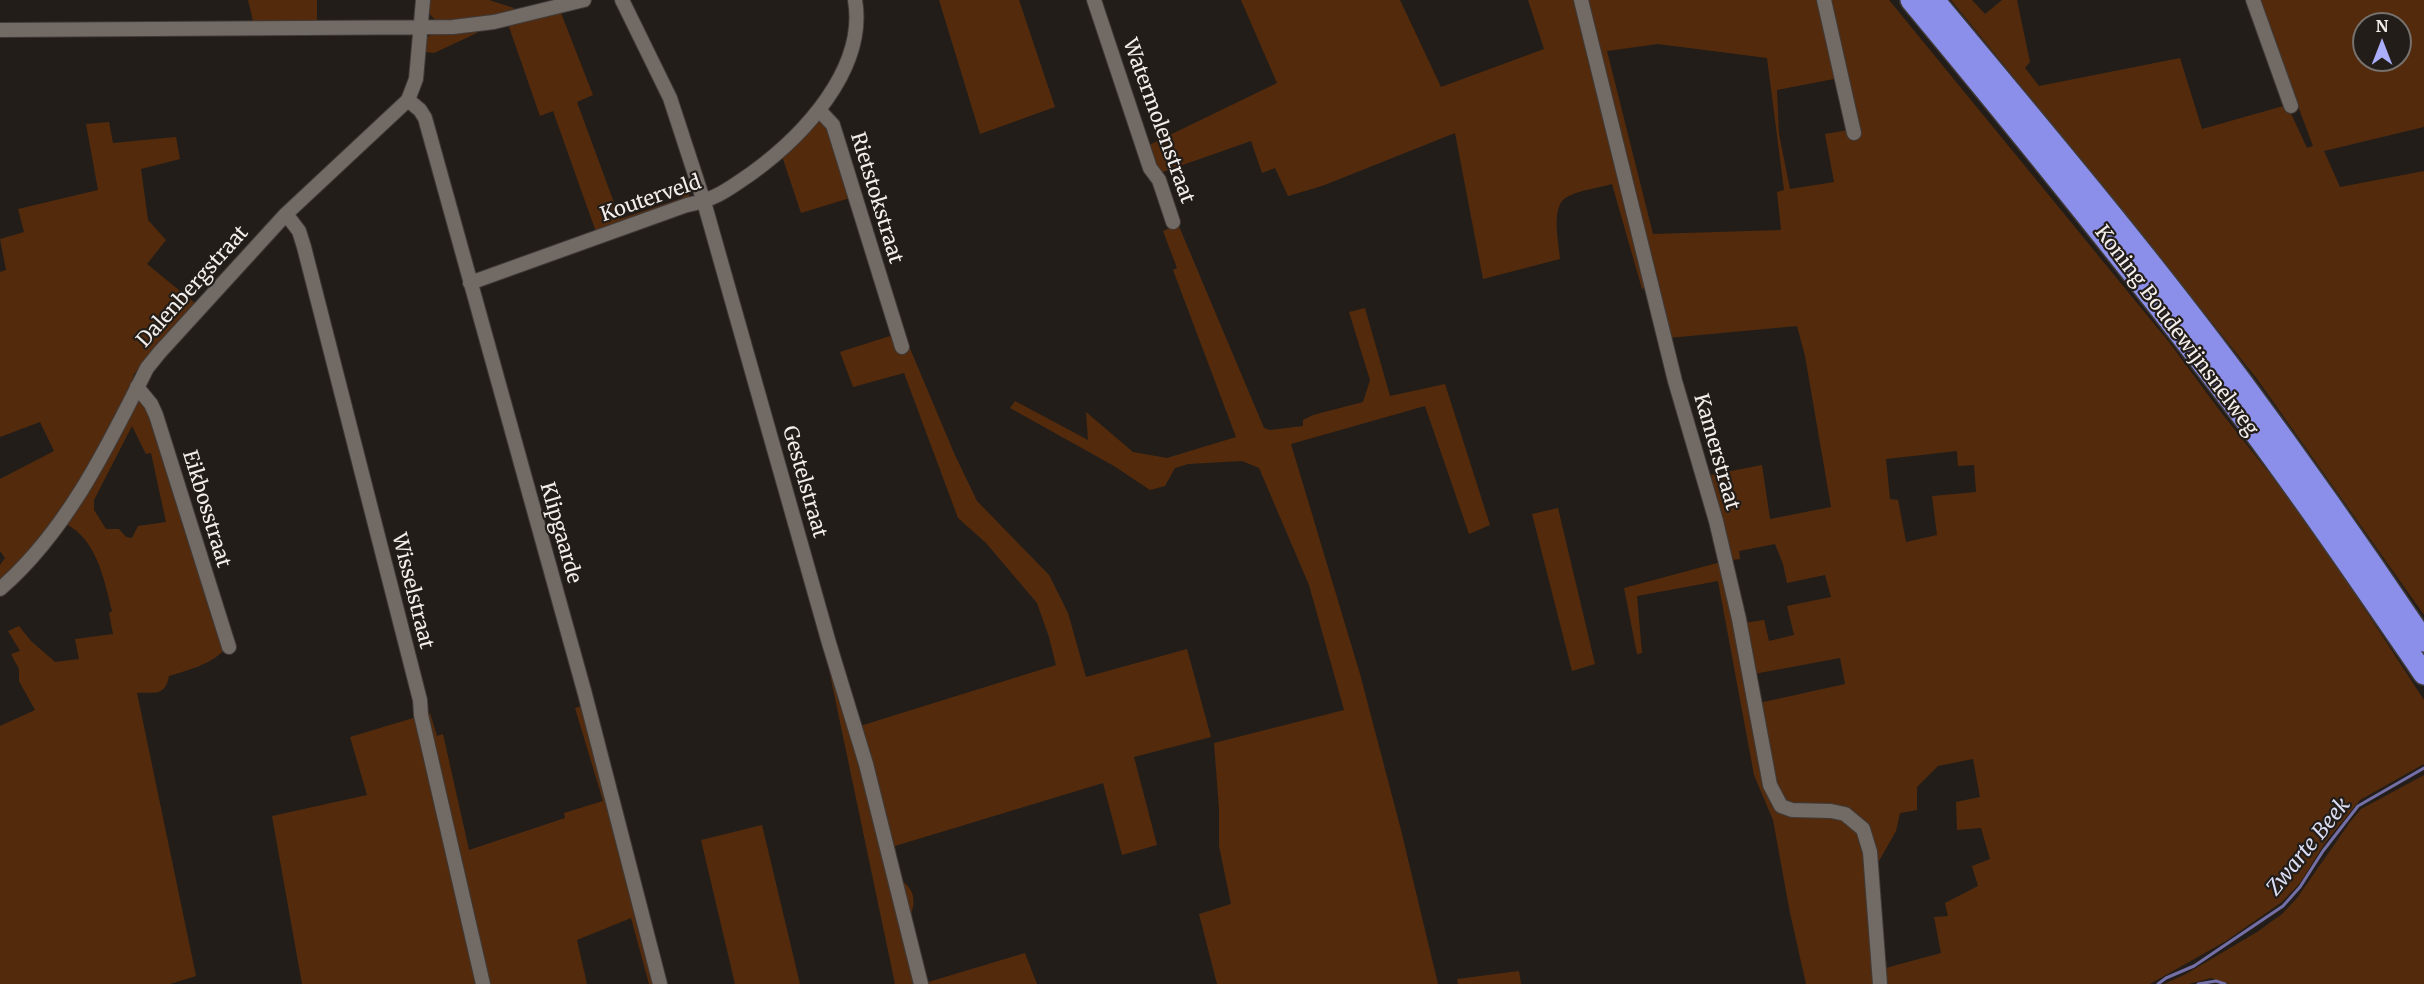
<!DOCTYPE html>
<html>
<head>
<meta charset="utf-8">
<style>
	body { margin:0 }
	#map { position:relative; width:2424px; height:984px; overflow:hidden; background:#231d19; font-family:Merriweather,serif }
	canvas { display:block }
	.north { position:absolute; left:2352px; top:12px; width:60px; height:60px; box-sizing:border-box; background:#231d19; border:2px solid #76716d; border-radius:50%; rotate:0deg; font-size:16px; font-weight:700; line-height:24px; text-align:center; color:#f3eeeb }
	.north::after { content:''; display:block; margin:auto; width:21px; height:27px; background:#abaffb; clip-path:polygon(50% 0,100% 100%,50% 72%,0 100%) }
</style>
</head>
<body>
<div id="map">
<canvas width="2424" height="984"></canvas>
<div class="north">N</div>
</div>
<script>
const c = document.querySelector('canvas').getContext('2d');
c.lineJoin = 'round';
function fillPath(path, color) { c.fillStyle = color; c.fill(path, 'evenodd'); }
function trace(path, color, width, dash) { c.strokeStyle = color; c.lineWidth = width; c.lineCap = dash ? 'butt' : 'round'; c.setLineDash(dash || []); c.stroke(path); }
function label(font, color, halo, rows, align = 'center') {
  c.font = font + ' Merriweather,serif'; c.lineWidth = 4.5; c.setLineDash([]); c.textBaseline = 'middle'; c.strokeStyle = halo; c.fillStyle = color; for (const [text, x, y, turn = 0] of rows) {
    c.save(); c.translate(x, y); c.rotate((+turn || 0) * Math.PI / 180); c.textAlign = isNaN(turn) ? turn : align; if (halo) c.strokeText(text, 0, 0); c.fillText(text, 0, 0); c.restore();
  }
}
const green = new Path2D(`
	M248 0H317V22L253 21Z
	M428 0H489L514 8 512 11 473 19 436 21 428 12Z
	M939 0H1019L1055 107 980 134Z
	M1241 0H1400L1441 87 1544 49 1528 0H1889L2169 342 2220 411 2308 522 2424 700V764L2360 800 2325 843 2300 883 2282 902 2226 941 2150 984H1883L1882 969 1941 953 1934 917 1948 916 1945 903 1978 886 1972 866 1990 859 1981 828 1957 830 1956 802 1980 797 1973 759 1938 766 1917 787V810L1900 813 1896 831 1879 861 1875 859 1857 816H1823L1846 819 1862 835 1876 984H1806L1790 913 1773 820 1754 775 1718 581 1637 596 1642 653 1637 654 1624 588 1721 562 1706 476 1762 465 1770 519 1831 507 1805 356 1797 326 1668 338 1654 285 1642 289 1612 184C1598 188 1580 190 1567 197 1550 205 1559 244 1560 259L1483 279 1455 133 1322 186 1288 196 1275 168 1262 173 1251 141 1160 173 1147 146 1277 83ZM1658 44 1767 58 1784 190 1777 192 1781 230 1653 234 1607 51ZM1839 78 1849 130 1825 134 1834 182 1790 189 1779 134 1777 90ZM1957 451 1958 466 1974 465 1976 492 1932 496 1937 535 1906 542 1898 500 1890 499 1886 459ZM1775 544 1783 564 1787 583 1825 575 1831 597 1787 606 1794 635 1769 641 1764 620 1744 623 1732 560 1740 559 1739 551ZM1840 658 1845 684 1759 703 1754 674Z
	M1951 0H1972L1985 14 2002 0H2017L2030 62 2025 68 2039 86 2180 58 2202 129 2287 105 2307 148 2313 146 2281 61 2248 0H2424V127L2324 151 2340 187 2424 171V615L2257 379 2127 216ZM2364 24H2400V60H2364Z
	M561 13 593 95 577 102 620 219 682 198 690 186 693 187 688 198 596 232 553 111 540 116 508 24Z
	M476 30 477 33 434 53 426 52 422 49 425 39 433 33Z
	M819 121 830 128 850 198 801 213 782 156 812 124Z
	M109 122 113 143 176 137 180 159 141 169 148 220 166 240 147 264 196 304 134 374 130 390 149 408 224 650C210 665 188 670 169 676 165 697 154 692 137 693L196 976 170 984H0V726L35 710 19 681V669L11 654 20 651 8 631 19 626 31 641 55 662 79 659 75 639 113 634 109 613 112 611C104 579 97 540 66 524L22 560 1 580 0 579V565L5 558 0 551V479L54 451 40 422 0 437V272L6 270 0 239 24 232 18 209 98 190 86 124ZM132 426 146 454 151 453 166 522 138 526 132 538 126 537 119 529H106L94 510V500Z
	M1178 224 1264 428 1270 430 1303 426V420L1313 415 1363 402 1370 380 1349 312 1365 308 1390 396 1445 384 1490 525 1469 534 1425 406 1291 444 1360 674 1401 830 1438 984H1217L1199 914 1231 904 1219 846V808L1214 743 1344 710 1309 585 1259 468 1242 461 1188 464 1175 468 1165 486 1150 490 1114 466 1010 408 1015 401 1088 440 1086 412 1133 452 1167 458 1236 437 1173 270 1177 268 1163 231Z
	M890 336 894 343 906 339 954 453 977 501 1049 575 1068 613 1086 677 1187 649 1211 737 1134 757 1157 845 1122 855 1103 783 895 846 902 881C914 889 916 901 911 914L902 916 916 984H895L828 665 833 664 860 726 1056 665 1049 637 1037 603 986 543 958 518 904 373 853 387 840 352Z
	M1558 508 1595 664 1572 671 1532 514Z
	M583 706 665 984H649L631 918 577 940 587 984H302L272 816 367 795 350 737 430 713 437 736 443 734 469 850 565 818 564 813 603 801 575 708Z
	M2424 775V984H2229L2211 978 2189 984H2164L2186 974 2257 932 2282 914 2297 898 2350 822 2361 809Z
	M762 825 800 984H735L701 840Z
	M1025 953 1037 984H925V983Z
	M1519 971 1521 984H1458L1457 979Z`);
const stream = new Path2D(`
	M2158 984 2166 978 2194 966 2283 906 2300 887 2323 851 2358 806 2424 768
	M2198 984 2216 981 2225 984`);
const minor = new Path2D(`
	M622 0 670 98 704 202 829 643 866 764 921 984
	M1094 0 1150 168 1159 180 1173 222
	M1581 0 1675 381 1716 521 1739 619 1770 785 1781 806 1792 810 1831 811 1845 814 1863 829 1870 852 1880 984
	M1824 0 1854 133
	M2253 0 2291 106
	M0 30 453 27 494 22 584 0
	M408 100 420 110 425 118 585 694 660 984
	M819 110 833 125 902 347
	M286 214 299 231 304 247 420 700 421 715 483 984
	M470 283 687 205C715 200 729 189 752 173 803 136 867 69 855 0
	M137 387 151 404 156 415 229 647
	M0 589C67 531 108 446 147 368L160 352 286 214 408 100 416 79 423 0`);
const highway = new Path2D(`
	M1911 0C2018 129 2124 259 2225 393 2294 484 2359 579 2424 674
	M1934 0C2038 125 2144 250 2241 381 2304 466 2365 553 2424 641`);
const streetNames = [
	["Watermolenstraat",1158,121,70],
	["Rietstokstraat",876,198,73],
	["Kouterveld",651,199,-19],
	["Dalenbergstraat",193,287,-48],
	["Koning Boudewijnsnelweg",2176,331,53],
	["Kamerstraat",1716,452,74],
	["Gestelstraat",804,482,74],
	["Eikbosstraat",206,509,73],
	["Klipgaarde",560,533,74],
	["Wisselstraat",412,591,76]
];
const waterNames = [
	["Zwarte Beek",2309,847,-51]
];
fillPath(green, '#532b0c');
trace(stream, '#746fa6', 3);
trace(minor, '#3f3a38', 16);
trace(highway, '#3f3a38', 24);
trace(minor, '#726a65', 14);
trace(highway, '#8c8fea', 21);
label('20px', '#f3eeeb', '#231d19', streetNames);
label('italic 21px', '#daddf4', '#231d19', waterNames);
</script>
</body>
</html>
